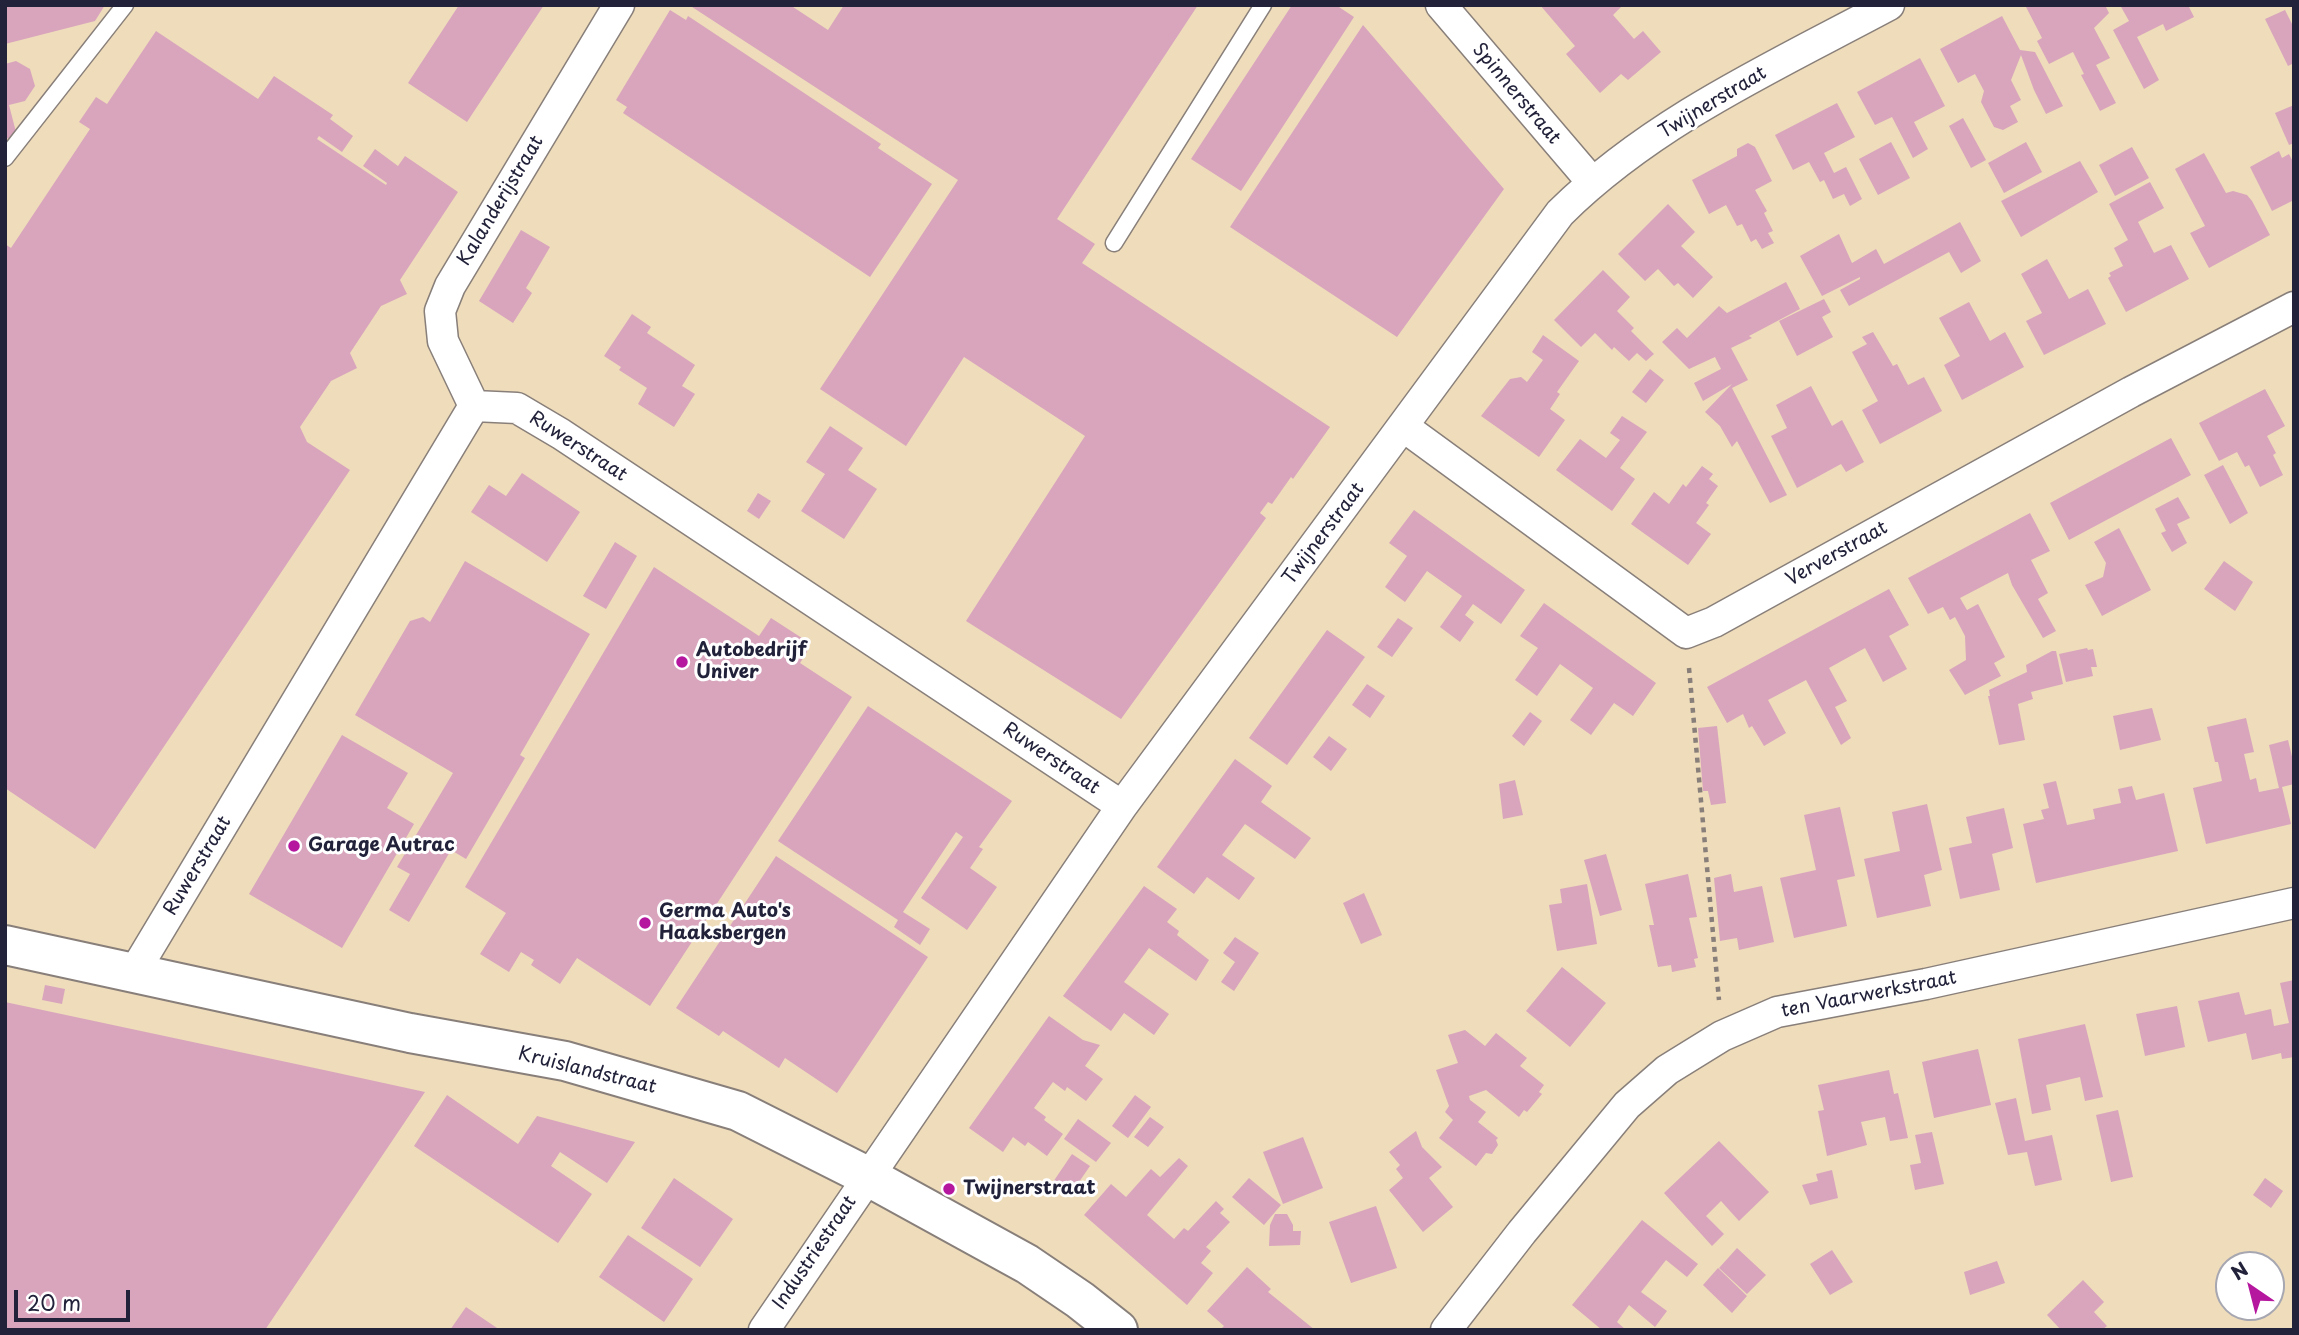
<!DOCTYPE html>
<html>
<head>
<meta charset="utf-8">
<style>
	body { margin:0 }
	#map { position:relative; width:2299px; height:1335px; overflow:hidden; background:#efdcba; font-family:"Playpen Sans",sans-serif }
	canvas { display:block }
	.frame { position:absolute; inset:0; border:7px solid #22223b; pointer-events:none }
	.north { position:absolute; left:2215px; top:1251px; width:70px; height:70px; box-sizing:border-box; background:#fff; border:2px solid #a7a7b1; border-radius:50%; rotate:325deg; font-size:19px; font-weight:700; line-height:28px; text-align:center; color:#22223b }
	.north::after { content:''; display:block; margin:auto; width:24px; height:32px; background:#b5179e; clip-path:polygon(50% 0,100% 100%,50% 72%,0 100%) }
	.scale { position:absolute; left:14px; top:1290px; width:116px; height:32px; box-sizing:border-box; border:4px solid #22223b; border-top:0; padding-left:9px; font-size:21px; line-height:24px; white-space:nowrap; color:#22223b; -webkit-text-stroke:5px #fff; paint-order:stroke }
</style>
</head>
<body>
<div id="map">
<canvas width="2299" height="1335"></canvas>
<div class="frame"></div>
<div class="north">N</div>
<div class="scale">20 m</div>
</div>
<script>
const c = document.querySelector('canvas').getContext('2d');
c.lineJoin = 'round';
function fillPath(path, color) { c.fillStyle = color; c.fill(path, 'evenodd'); }
function trace(path, color, width, dash) { c.strokeStyle = color; c.lineWidth = width; c.lineCap = dash ? 'butt' : 'round'; c.setLineDash(dash || []); c.stroke(path); }
function label(font, color, halo, rows, align = 'center') {
  c.font = font + ' "Playpen Sans",sans-serif'; c.lineWidth = 6; c.setLineDash([]); c.textBaseline = 'middle'; c.strokeStyle = halo; c.fillStyle = color; for (const [text, x, y, turn = 0] of rows) {
    c.save(); c.translate(x, y); c.rotate((+turn || 0) * Math.PI / 180); c.textAlign = isNaN(turn) ? turn : align; if (halo) c.strokeText(text, 0, 0); c.fillText(text, 0, 0); c.restore();
  }
}
const building = new Path2D(`
	M5 5H105L95 21 5 44Z
	M459 5H544L467 122 408 83Z
	M689 5H790L828 30 844 5H1198L1057 219 1095 244 1082 263 1330 427 1293 479 1291 477 1272 504 1268 502 1260 513 1266 518 1121 719 966 621 1085 436 964 357 906 446 820 389 958 180Z
	M1292 5H1336L1354 17 1241 191 1191 159Z
	M1540 5H1623L1613 15 1634 39 1643 31 1661 52 1628 80 1621 74 1600 93 1566 54 1575 46Z
	M2025 5H2105L2109 13 2094 28 2110 58 2096 65 2116 103 2100 111 2081 75 2084 74 2073 52 2049 64 2037 41 2042 38Z
	M2120 5H2188L2194 17 2166 31 2163 24 2137 37 2159 80 2144 89 2113 30 2129 21Z
	M670 10 686 20 688 16 881 144 878 148 932 184 870 277 623 113 627 107 616 100Z
	M2285 10 2294 28V63L2288 66 2265 19Z
	M2002 16 2020 50 2035 52 2063 106 2046 114 2034 90 2021 55 2011 80 2021 100 2010 106 2018 122 2003 130 1994 127 1981 102 1984 91 1975 74 1958 83 1940 49Z
	M1363 25 1504 189 1397 337 1230 227Z
	M156 31 258 99 274 76 333 115 330 119 353 136 342 152 319 136 317 139 386 185 387 183 363 166 375 149 398 166 405 156 458 192 400 280 407 294 381 306 350 353 357 368 331 381 300 427 307 442 350 470 95 849 5 788V244L11 248 90 129 79 122 96 97 107 104Z
	M1920 58 1945 106 1914 122 1928 149 1913 158 1892 117 1875 125 1857 92Z
	M16 61 30 69 35 86 25 101 9 105 17 136 5 139V64Z
	M1837 103 1855 137 1824 153 1834 173 1846 167 1862 199 1850 206 1844 194 1833 199 1824 180 1820 182 1809 162 1793 170 1775 135Z
	M2294 105V143L2289 145 2275 113Z
	M1963 118 1986 160 1971 168 1949 126Z
	M1891 142 1910 178 1878 195 1859 159Z
	M2026 142 2042 172 2004 193 1988 163Z
	M1748 143 1755 147 1772 181 1755 190 1767 211 1764 213 1773 231 1768 233 1774 243 1762 249 1756 239 1751 242 1742 224 1737 226 1726 205 1709 214 1692 180 1737 156V149Z
	M2132 147 2149 178 2115 196 2099 165Z
	M2279 151 2282 158 2289 154 2294 164V200L2272 211 2250 167Z
	M2204 153 2226 193 2233 191 2247 195 2252 201 2270 235 2209 268 2190 233 2205 226 2175 169Z
	M2080 161 2098 192 2021 237 2001 201Z
	M2150 182 2164 208 2138 222 2154 253 2171 245 2189 279 2126 312 2108 278 2111 276 2109 273 2123 266 2114 248 2128 240 2109 204Z
	M1668 204 1695 232 1681 246 1713 277 1693 298 1678 283 1674 286 1658 269 1645 281 1618 254Z
	M1960 222 1981 261 1961 273 1949 252 1849 306 1840 290 1860 279V277L1822 296 1800 256 1839 234 1852 263 1876 249 1884 264Z
	M521 230 550 247 526 288 532 293 513 323 479 301Z
	M2047 259 2069 299 2088 289 2106 324 2044 355 2026 321 2042 313 2021 274Z
	M1603 270 1630 297 1617 311 1634 328 1631 331 1654 354 1646 361 1637 353 1629 361 1614 347 1612 350 1595 333 1581 347 1554 320Z
	M1786 282 1800 309 1749 336 1752 338 1731 348 1748 380 1732 388 1787 495 1770 503 1737 441 1732 447 1720 426 1705 412 1732 384 1703 401 1694 383 1721 369 1715 357 1689 369 1662 342 1677 328 1687 338 1719 306 1727 313Z
	M1824 299 1831 312 1822 317 1833 337 1797 356 1779 321Z
	M1969 302 1990 341 2005 332 2024 367 1962 400 1944 365 1960 356 1939 318Z
	M632 314 651 327 647 333 695 365 682 386 695 394 674 427 638 404 647 388 619 370 621 367 604 356Z
	M1873 332 1893 366 1897 364 1908 385 1924 377 1942 411 1880 444 1862 410 1878 401 1852 352 1867 344 1862 337Z
	M1543 335 1579 361 1557 392 1560 394 1550 409 1565 420 1539 457 1481 416 1510 379 1521 377 1527 382 1543 360 1532 352Z
	M1650 369 1664 380 1646 403 1632 392Z
	M1811 386 1832 426 1842 420 1864 462 1846 472 1841 464 1797 488 1771 436 1787 428 1776 405Z
	M2265 389 2285 426 2267 436 2276 453 2273 455 2283 475 2260 487 2249 465 2245 467 2237 452 2219 461 2199 423Z
	M1622 416 1647 432 1620 468 1635 479 1612 511 1556 470 1580 439 1606 458 1620 440 1610 433Z
	M830 426 863 448 848 470 877 489 844 539 801 511 825 474 806 462Z
	M2171 438 2191 475 2069 540 2050 503Z
	M2223 465 2248 513 2230 524 2204 475Z
	M1702 466 1713 474 1709 479 1718 486 1706 503 1709 505 1696 523 1711 534 1688 565 1631 524 1654 492 1669 504 1683 484 1686 487Z
	M522 473 580 512 547 562 471 512 489 485 506 496Z
	M758 493 771 501 759 519 747 511Z
	M2178 497 2190 518 2177 524 2187 543 2172 552 2161 533 2166 531 2155 509Z
	M1414 510 1525 590 1501 624 1473 604 1465 615 1474 622 1460 642 1440 627 1462 596 1427 571 1405 602 1385 587 1407 556 1389 543Z
	M2030 513 2050 551 2031 560 2048 593 2038 599 2056 631 2043 638 2012 585 2008 573 1960 598 1967 610 1978 604 2005 657 1994 663 2001 676 1965 695 1949 670 1966 660 1965 636 1955 617 1950 620 1943 607 1928 614 1908 578Z
	M2119 528 2151 590 2102 616 2085 585 2103 577 2106 563 2094 542Z
	M615 542 637 556 606 609 583 596Z
	M465 561 590 634 520 755 525 758 466 859 451 850 409 922 389 910 410 874 397 867 453 773 355 715 410 621 423 617 430 622Z
	M2224 561 2253 582 2235 611 2204 589Z
	M654 567 759 636 771 618 805 640 807 652 800 663 852 697 650 1006 577 958 560 984 531 965 534 960 521 952 509 972 480 954 506 913 465 887Z
	M1889 589 1909 625 1889 636 1907 669 1883 682 1865 648 1829 668 1847 701 1835 707 1851 738 1841 745 1806 680 1768 700 1786 733 1764 746 1752 726 1749 728 1743 714 1727 723 1707 687Z
	M1544 603 1656 683 1633 716 1614 703 1591 735 1570 720 1593 688 1560 664 1537 696 1515 680 1538 648 1520 636Z
	M1398 618 1413 628 1392 657 1377 647Z
	M1327 630 1365 657 1287 765 1249 738Z
	M2087 648 2088 650 2093 649 2097 667H2091L2093 676 2066 682 2059 654Z
	M2052 651H2056L2063 684 2031 692 2033 699 2018 704 2025 740 1999 745 1988 696H1990L1989 690 2027 672 2026 665Z
	M1367 684 1385 696 1370 718 1352 705Z
	M868 706 1012 801 979 847 983 849 970 868 997 887 967 930 921 898 963 837 956 832 903 912 930 929 920 945 894 927 898 920 778 841Z
	M2152 708 2161 740 2120 750 2113 716Z
	M1530 712 1542 721 1524 746 1512 736Z
	M2246 718 2254 752 2244 754 2250 780 2256 778 2259 792 2279 788 2269 745 2288 740 2294 765V784L2282 787 2291 824 2206 844 2193 788 2222 781 2218 762H2215L2207 727Z
	M1717 726 1726 803 1711 805 1708 791H1703L1698 728Z
	M342 735 408 773 387 808 414 824 342 948 249 894Z
	M1329 736 1347 749 1331 771 1313 757Z
	M1235 759 1272 786 1261 802 1311 838 1295 859 1245 824 1222 855 1255 878 1239 900 1207 877 1194 894 1157 867Z
	M1515 780 1523 815 1503 819 1499 784Z
	M2056 781 2067 825 2095 819 2093 809 2121 803 2118 789 2132 786 2136 800 2164 793 2178 851 2036 883 2023 824 2044 819 2041 810 2049 808 2043 784Z
	M1927 804 1942 870 1924 875 1931 906 1877 918 1864 859 1900 851 1892 812Z
	M1840 807 1855 876 1837 880 1847 926 1794 938 1780 878 1816 870 1804 815Z
	M2004 808 2013 848 1992 854 2000 890 1960 899 1949 848 1972 843 1966 817Z
	M1606 854 1622 910 1600 916 1584 860Z
	M776 856 928 957 837 1093 785 1058 779 1068 723 1031 719 1036 676 1008Z
	M1688 874 1697 917 1689 918 1698 958 1694 959 1696 967 1672 972 1671 965 1658 967 1649 925H1654L1645 884Z
	M1731 874 1734 892 1762 886 1774 942 1739 950 1737 938 1720 941 1714 878Z
	M1587 884 1597 944 1557 951 1549 905 1562 903 1560 889Z
	M1144 886 1177 909 1167 922 1179 931 1177 935 1209 960 1196 981 1149 948 1124 982 1169 1014 1154 1035 1124 1013 1111 1031 1063 996Z
	M1364 893 1382 935 1361 944 1343 903Z
	M1235 937 1259 953 1234 991 1221 982 1235 962 1223 953Z
	M1562 967 1606 1003 1570 1047 1526 1011Z
	M2294 980V1057L2282 1059 2281 1053 2252 1060 2246 1033 2208 1042 2198 1001 2239 992 2245 1015 2271 1009 2274 1026 2289 1023 2280 983Z
	M45 985 65 989 62 1004 42 1000Z
	M5 1002 324 1070 425 1092 265 1330H5Z
	M2177 1006 2185 1047 2145 1056 2136 1014Z
	M1049 1016 1083 1040 1100 1045 1085 1066 1103 1079 1086 1101 1067 1087 1065 1091 1053 1082 1034 1108 1046 1117 1044 1120 1063 1134 1047 1156 1028 1142 1025 1146 1013 1137 1003 1152 969 1128Z
	M2085 1024 2103 1097 2085 1101 2080 1077 2046 1085 2051 1110 2032 1114 2018 1039Z
	M1465 1030 1485 1046 1496 1033 1527 1058 1520 1066 1544 1085 1539 1092 1542 1094 1527 1112 1524 1110 1519 1117 1486 1090 1469 1096 1470 1100 1486 1112 1478 1122 1498 1138 1496 1140 1498 1145 1492 1154 1486 1153 1476 1166 1439 1138 1453 1120 1445 1112 1449 1106 1436 1070 1458 1063 1448 1035Z
	M1978 1049 1991 1105 1934 1118 1922 1062Z
	M1889 1070 1894 1094 1898 1093 1908 1138 1890 1141 1885 1117 1861 1122 1867 1145 1827 1156 1818 1111 1824 1110 1818 1085Z
	M447 1095 518 1144 537 1116 635 1142 607 1183 560 1152 551 1166 592 1194 558 1243 414 1146Z
	M1135 1095 1151 1107 1128 1138 1112 1126Z
	M2016 1098 2025 1141 2052 1135 2062 1180 2035 1186 2027 1152 2008 1155 1995 1103Z
	M2118 1110 2133 1177 2111 1182 2096 1115Z
	M1150 1117 1164 1127 1148 1147 1134 1137Z
	M1078 1119 1111 1143 1096 1162 1064 1139Z
	M1416 1131 1422 1147 1442 1167 1429 1178 1453 1207 1423 1232 1389 1190 1403 1178 1396 1169 1400 1165 1389 1152Z
	M1932 1132 1944 1184 1915 1190 1910 1165 1921 1163 1915 1135Z
	M1303 1137 1323 1188 1283 1204 1263 1152Z
	M1719 1141 1769 1192 1739 1221 1721 1201 1706 1216 1724 1234 1712 1246 1664 1193Z
	M1072 1154 1090 1166 1070 1195 1053 1182Z
	M1179 1158 1188 1166 1147 1215 1174 1239 1184 1228 1188 1231 1216 1201 1224 1209 1220 1213 1230 1222 1206 1247 1211 1251 1201 1263 1213 1273 1187 1305 1084 1215 1111 1184 1126 1197 1151 1169 1160 1177Z
	M1832 1170 1838 1198 1810 1205 1802 1185 1818 1181 1816 1174Z
	M674 1178 733 1219 700 1267 641 1228Z
	M1249 1178 1281 1205 1264 1225 1232 1197Z
	M2265 1178 2283 1191 2271 1208 2253 1195Z
	M1376 1206 1397 1268 1351 1283 1329 1222Z
	M1275 1214H1287L1293 1225V1231H1301L1300 1245 1269 1246 1270 1225Z
	M1642 1220 1698 1264 1687 1277 1666 1260 1641 1292 1667 1311 1655 1327 1629 1305 1617 1322 1626 1330H1602L1572 1305Z
	M628 1235 693 1279 664 1322 599 1277Z
	M1737 1248 1766 1275 1747 1294 1719 1268Z
	M1832 1250 1853 1282 1830 1295 1810 1264Z
	M1997 1261 2005 1283 1970 1295 1964 1272Z
	M1247 1267 1271 1289 1268 1292 1315 1330H1220L1224 1326 1207 1311Z
	M1718 1268 1747 1296 1732 1313 1703 1285Z
	M2083 1280 2104 1302 2094 1312 2107 1326 2102 1330H2061L2047 1315Z
	M466 1307 500 1330H450Z`);
const path = new Path2D(`
	M1689 668 1719 1000`);
const service = new Path2D(`
	M5 158 125 5
	M1114 243 1263 5`);
const minor = new Path2D(`
	M1441 5 1592 182
	M474 406 443 341 440 311 450 286 619 5
	M1404 427 1686 633 1714 622 2131 392 2294 307
	M133 974 474 406 517 408 561 434 1122 806
	M764 1330 1122 806 1560 213C1653 121 1775 66 1889 5
	M1446 1330 1522 1232 1627 1105 1667 1070 1722 1036 1777 1012 1926 984 2294 903`);
const tertiary = new Path2D(`
	M5 945 410 1033 565 1061 738 1111 867 1176 1027 1264 1080 1300 1118 1330`);
const markers = [
	[682,662,7,"#b5179e"],
	[294,846,7,"#b5179e"],
	[645,923,7,"#b5179e"],
	[949,1189,7,"#b5179e"]
];
const streetNames = [
	["Spinnerstraat",1516,94,50],
	["Twijnerstraat",1713,103,-31],
	["Kalanderijstraat",501,201,-59],
	["Ruwerstraat",578,447,33],
	["Twijnerstraat",1324,534,-53],
	["Ververstraat",1837,554,-29],
	["Ruwerstraat",1051,759,34],
	["Ruwerstraat",198,866,-59],
	["ten Vaarwerkstraat",1869,995,-11],
	["Kruislandstraat",587,1071,14],
	["Industriestraat",815,1253,-56]
];
const poiNames = [
	["Autobedrijf",696,651],
	["Univer",696,673],
	["Garage Autrac",308,846],
	["Germa Auto's",659,912],
	["Haaksbergen",659,934],
	["Twijnerstraat",963,1189]
];
fillPath(building, '#d8a5bd');
trace(service, '#887f7a', 19);
trace(minor, '#887f7a', 33);
trace(tertiary, '#887f7a', 42);
trace(path, '#887f7a', 4.5, [5, 5]);
trace(service, '#fff', 16);
trace(minor, '#fff', 30);
trace(tertiary, '#fff', 38);
for (const [x, y, r, color] of markers) { const dot = new Path2D(); dot.arc(x, y, r, 0, 2 * Math.PI); c.fillStyle = color; c.fill(dot); trace(dot, '#fff', 2.5); }
label('19px', '#22223b', '#fff', streetNames);
label('bold 19px', '#22223b', '#fff', poiNames, 'left');
</script>
</body>
</html>
